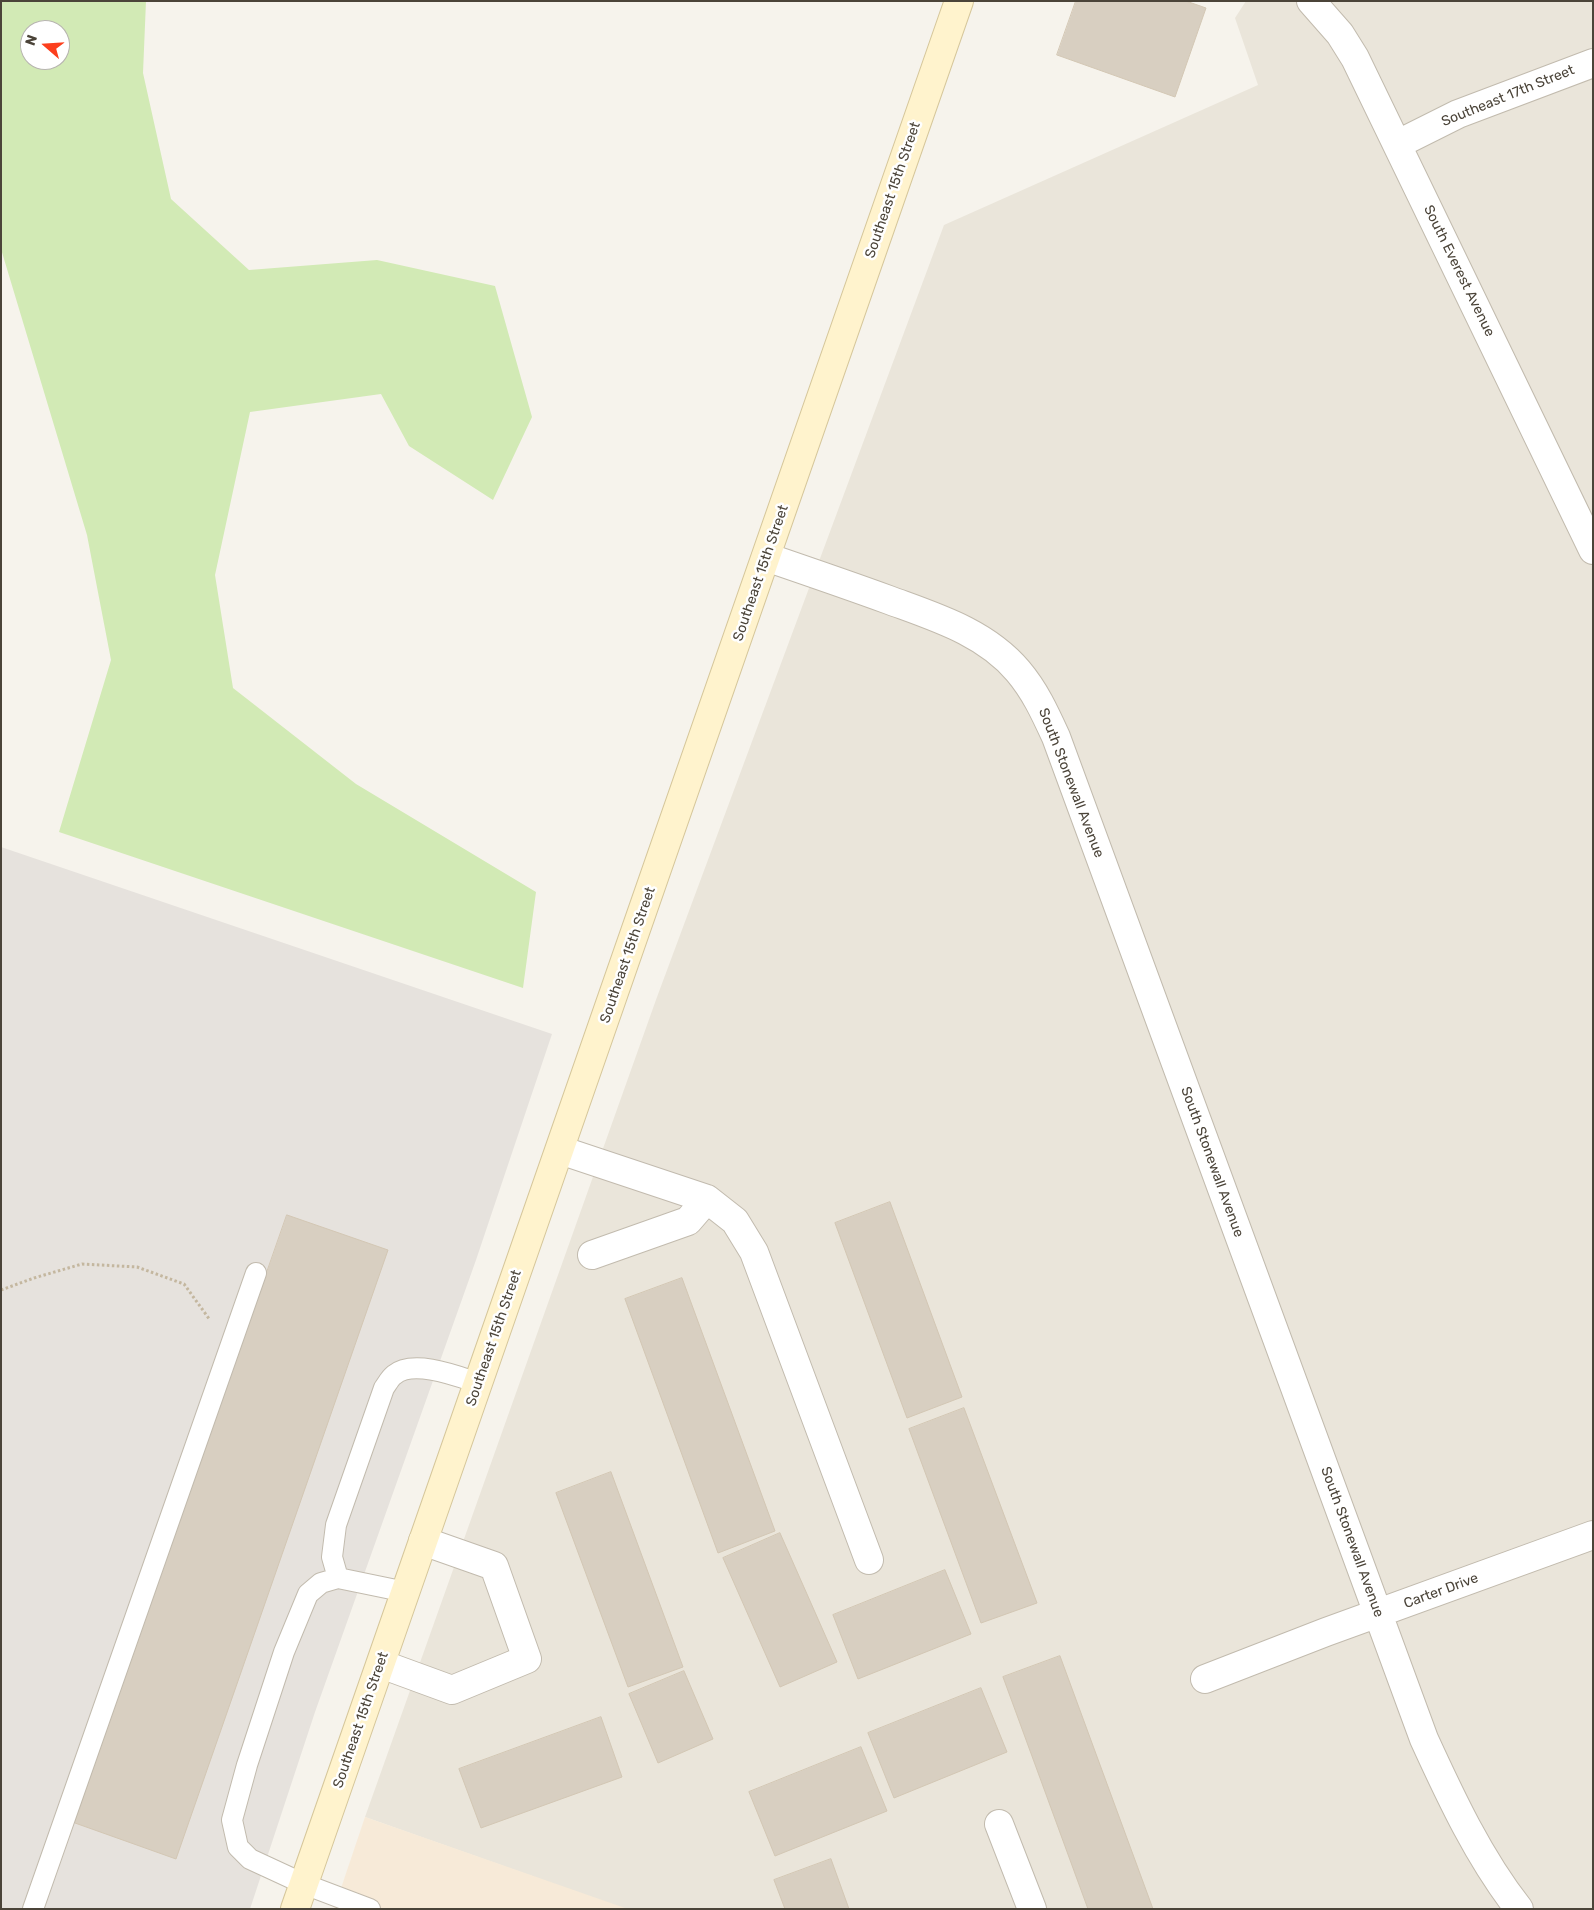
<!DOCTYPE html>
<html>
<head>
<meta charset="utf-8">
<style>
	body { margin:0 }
	#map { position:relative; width:1594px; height:1910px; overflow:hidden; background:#f6f3ec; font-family:Rubik,sans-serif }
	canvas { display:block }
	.frame { position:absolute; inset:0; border:2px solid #4b4439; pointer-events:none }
	.north { position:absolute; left:20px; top:20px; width:50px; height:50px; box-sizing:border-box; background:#fff; border:1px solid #b7b4b0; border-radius:50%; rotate:289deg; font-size:14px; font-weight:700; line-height:20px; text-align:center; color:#4b4439 }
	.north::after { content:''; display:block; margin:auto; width:18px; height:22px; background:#fc3f1d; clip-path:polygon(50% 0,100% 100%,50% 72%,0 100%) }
</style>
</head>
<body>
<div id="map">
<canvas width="1594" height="1910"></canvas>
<div class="frame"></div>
<div class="north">N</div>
</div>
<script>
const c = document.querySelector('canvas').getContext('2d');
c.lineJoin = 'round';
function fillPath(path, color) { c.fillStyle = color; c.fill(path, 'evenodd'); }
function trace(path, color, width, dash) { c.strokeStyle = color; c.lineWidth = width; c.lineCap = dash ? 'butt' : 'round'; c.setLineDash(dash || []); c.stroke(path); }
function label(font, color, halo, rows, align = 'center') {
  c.font = font + ' Rubik,sans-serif'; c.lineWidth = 5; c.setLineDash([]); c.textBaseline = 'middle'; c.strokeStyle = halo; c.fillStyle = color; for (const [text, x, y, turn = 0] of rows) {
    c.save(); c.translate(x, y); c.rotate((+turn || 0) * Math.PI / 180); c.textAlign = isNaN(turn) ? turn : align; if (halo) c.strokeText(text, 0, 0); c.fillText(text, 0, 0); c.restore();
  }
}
const residential = new Path2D(`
	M1246 1H1593V1909H625L365 1817 657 997 944 225 1258 85 1235 18Z`);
const commercial = new Path2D(`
	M365 1817 625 1908V1909H334Z`);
const industrial = new Path2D(`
	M1 847 552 1034 476 1260 315 1712 250 1909H1Z`);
const green = new Path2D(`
	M1 1H146L143 73 171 199 249 270 377 260 495 286 532 417 493 500 409 446 381 394 250 412 215 575 233 688 356 784 536 892 523 988 59 832 111 660 87 535 1 249ZM30 30H60V60H30Z`);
const building = new Path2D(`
	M1076 1H1186L1206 8 1175 97 1057 55Z
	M890 1202 962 1397 907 1418 835 1223Z
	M287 1215 388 1250 176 1859 75 1823Z
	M682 1278 775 1531 718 1553 625 1299Z
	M964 1408 1037 1603 981 1623 909 1429Z
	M611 1472 683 1667 628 1687 556 1493Z
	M780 1533 837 1662 780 1687 723 1558Z
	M945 1570 971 1634 858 1679 833 1615Z
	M1060 1656 1153 1909H1088L1003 1677Z
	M684 1671 713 1739 658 1763 629 1694Z
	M981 1688 1007 1752 894 1798 868 1733Z
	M601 1717 622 1777 481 1828 459 1769Z
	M861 1747 887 1811 775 1856 749 1792Z
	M831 1859 849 1909H785L774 1880Z`);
const path = new Path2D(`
	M1 1290 34 1278 82 1264 137 1267 184 1284 210 1320`);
const service = new Path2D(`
	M338 1578 332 1557 336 1525 384 1388C387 1384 390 1378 394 1375 413 1359 457 1376 478 1383
	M33 1909 256 1273
	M370 1909 304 1884 250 1859 238 1847 232 1820 247 1765 284 1652 308 1594 321 1583 338 1578 406 1592`);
const minor = new Path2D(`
	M1311 1 1340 34 1355 58 1593 550
	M1398 144 1458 114 1593 63
	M766 557C807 571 848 585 889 600 935 617 985 632 1018 671 1035 691 1045 713 1056 737L1424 1739C1451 1798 1479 1858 1519 1909
	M560 1150 707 1199 735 1221 754 1252 869 1560
	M592 1255 688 1221 707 1199
	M381 1664 452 1690 527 1659 494 1566 423 1541
	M1205 1679 1326 1632 1593 1535
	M999 1824 1032 1909`);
const secondary = new Path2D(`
	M295 1909 959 1`);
const streetNames = [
	["Southeast 17th Street",1508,96,-22],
	["Southeast 15th Street",893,190,-71],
	["South Everest Avenue",1459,271,64],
	["Southeast 15th Street",761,573,-71],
	["South Stonewall Avenue",1071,783,69],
	["Southeast 15th Street",628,955,-71],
	["South Stonewall Avenue",1212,1162,70],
	["Southeast 15th Street",494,1338,-71],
	["South Stonewall Avenue",1352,1542,70],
	["Carter Drive",1441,1591,-20],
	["Southeast 15th Street",361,1720,-71]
];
fillPath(residential, '#eae5da');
fillPath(commercial, '#f7ead8');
fillPath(industrial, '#e6e2dd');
fillPath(green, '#d2eab5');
fillPath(building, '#d8cfc1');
trace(building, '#d3c7b4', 1);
trace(service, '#c2bbae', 22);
trace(minor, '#c2bbae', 30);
trace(secondary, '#d6c79b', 30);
trace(path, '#c4b79f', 3, [2.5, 2.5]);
trace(service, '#fff', 20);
trace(minor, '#fff', 28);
trace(secondary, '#fff3cd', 28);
label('14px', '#4b4439', '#fff', streetNames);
</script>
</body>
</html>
